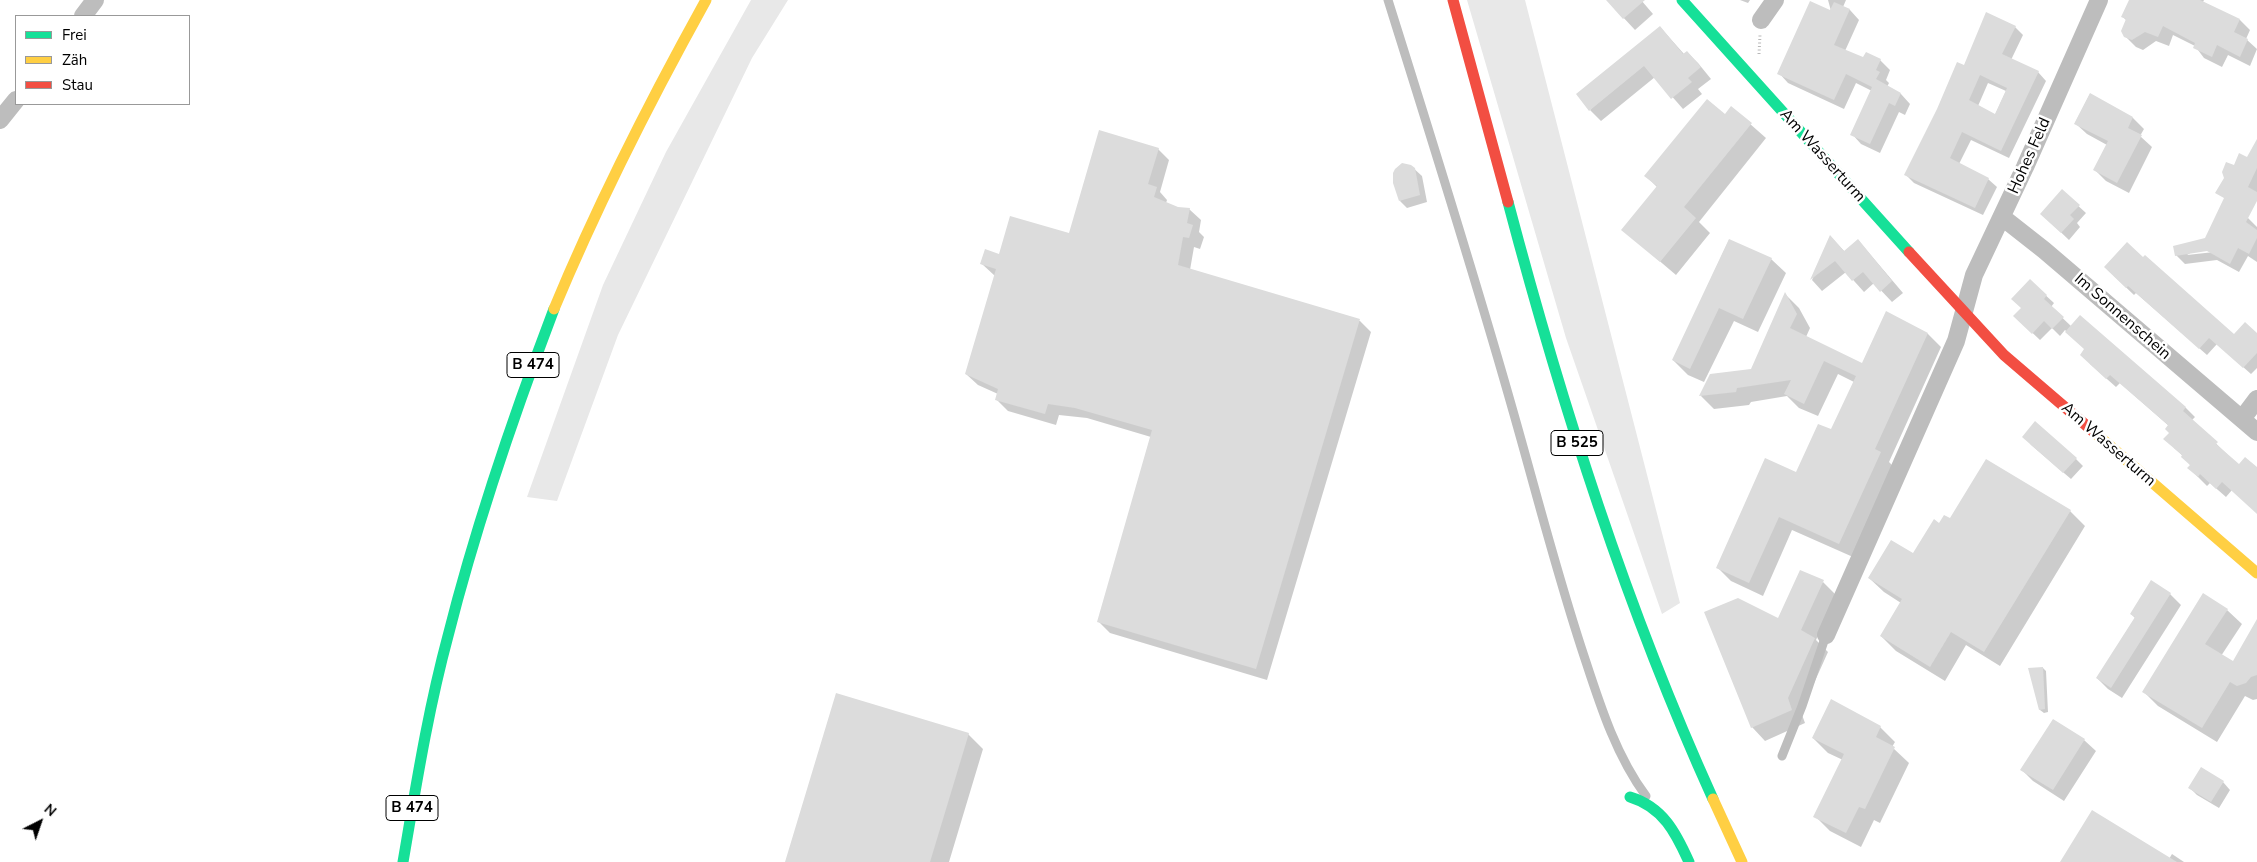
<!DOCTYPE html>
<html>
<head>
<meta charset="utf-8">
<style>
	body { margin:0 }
	#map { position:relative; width:2257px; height:862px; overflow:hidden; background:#fff; font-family:"Nunito Sans",sans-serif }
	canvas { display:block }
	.legend { position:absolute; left:15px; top:15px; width:175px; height:90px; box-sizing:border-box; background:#fff; border:1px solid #999; margin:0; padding:6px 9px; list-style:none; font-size:15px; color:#000 }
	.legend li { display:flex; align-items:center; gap:10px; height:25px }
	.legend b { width:25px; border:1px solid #999 }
	.north { position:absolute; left:15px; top:797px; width:50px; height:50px; -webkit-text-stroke:4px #fff; paint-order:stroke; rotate:41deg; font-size:14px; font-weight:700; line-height:20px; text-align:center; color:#000 }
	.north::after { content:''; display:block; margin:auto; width:18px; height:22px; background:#000; clip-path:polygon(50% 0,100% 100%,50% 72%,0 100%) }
</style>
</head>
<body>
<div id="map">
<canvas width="2257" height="862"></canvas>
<ul class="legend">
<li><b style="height:6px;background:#16e098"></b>Frei</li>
<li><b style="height:6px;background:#ffcf43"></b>Zäh</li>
<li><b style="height:6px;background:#f24e42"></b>Stau</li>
</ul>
<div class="north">N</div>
</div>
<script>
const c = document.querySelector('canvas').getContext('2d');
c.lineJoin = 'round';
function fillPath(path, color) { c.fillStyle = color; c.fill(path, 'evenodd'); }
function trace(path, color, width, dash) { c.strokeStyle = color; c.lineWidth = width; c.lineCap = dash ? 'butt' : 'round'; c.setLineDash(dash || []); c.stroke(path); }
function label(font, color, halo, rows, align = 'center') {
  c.font = font + ' "Nunito Sans",sans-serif'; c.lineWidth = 5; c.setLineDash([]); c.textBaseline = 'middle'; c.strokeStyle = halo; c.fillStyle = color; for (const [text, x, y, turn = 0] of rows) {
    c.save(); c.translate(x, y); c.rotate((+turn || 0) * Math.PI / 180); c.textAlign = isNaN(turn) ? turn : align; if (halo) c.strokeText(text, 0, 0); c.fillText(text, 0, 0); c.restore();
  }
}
const green = new Path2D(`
	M751 0H788L752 58 618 335 557 501 527 497 603 285 666 152Z
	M1467 0H1525L1680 603 1662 614 1566 338Z`);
const shadow = new Path2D(`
	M1607 0H1641L1653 14 1635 30Z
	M1740 0H1750L1748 3Z
	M1828 0H1846L1843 7 1850 10 1859 20 1845 51 1864 59 1866 54 1880 60 1890 70 1886 80 1889 83 1887 87 1901 94 1910 104 1905 115 1899 112 1880 153 1861 144 1852 134 1872 91 1856 83 1844 109 1788 83 1779 73 1831 11Z
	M2131 0H2204L2203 2 2240 20 2250 30 2246 39 2257 49 2250 66 2228 55 2222 67 2204 58 2195 46 2173 35 2169 46 2156 41 2143 50 2136 47 2125 36 2126 20 2123 17Z
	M1660 27 1684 54 1687 52 1698 63 1711 79 1698 89 1702 94 1683 109 1655 77 1601 121 1590 110Z
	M2015 27 2023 35 2011 60 2038 72 2046 81 2009 158 1971 140 1959 164 1988 179 1997 187 1983 215 1914 183 1906 175 1965 67ZM1988 83 2006 91 1995 115 1978 106Z
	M2090 94 2133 118 2144 129 2140 136 2152 147 2129 193 2106 181 2095 170 2107 145 2087 134 2075 123Z
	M1732 108 1766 138 1699 222 1710 233 1676 275 1623 230 1657 187 1646 176 1726 115Z
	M2257 142V195L2241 187 2248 159Z
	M1158 149 1169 160 1160 192 1167 200 1166 203 1178 208 1189 209 1201 220 1199 232 1204 237 1200 249 1194 247 1190 270 1360 321 1371 332 1267 680 1110 633 1098 621 1151 437 1087 418 1059 415 1056 425 1008 411 996 399 998 394 978 385 966 374 995 276 982 264 1000 255 1069 234Z
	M1411 166 1422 176 1427 202 1407 208 1400 201Z
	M2062 191 2086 213 2077 223 2080 227 2069 240 2049 221Z
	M2248 218 2257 227V262L2248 256 2239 272 2217 260 2185 264 2176 255ZM2213 249 2214 252 2187 255 2192 252Z
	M1831 237 1845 252 1858 240 1903 293 1892 302 1874 283 1864 292 1846 272 1822 291 1812 280Z
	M1729 240 1771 259 1786 273 1758 332 1734 321 1704 382 1688 375 1673 360Z
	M2113 275 2234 336 2257 334V368L2251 374 2217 344 2207 355 2136 293 2134 295Z
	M2030 281 2054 303 2051 307 2072 327 2080 317 2186 408 2195 417 2192 420 2239 466 2257 469V513L2232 490 2226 497 2210 483 2207 486 2189 468 2191 466 2183 456 2174 448 2169 426 2120 383 2116 387 2090 364 2086 350 2065 330 2060 336 2052 328 2040 340 2022 323V308Z
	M1786 295 1799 308 1810 328 1806 337 1862 365 1887 313 1928 334 1941 347 1889 462 1894 467 1853 557 1792 530 1763 596 1731 581 1717 567 1831 431 1854 382 1838 374 1818 416 1799 408 1787 396 1751 402 1749 405 1714 409 1701 396 1711 375 1752 370Z
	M2030 444 2076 459 2083 466 2071 479Z
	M2070 511 2085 526 2000 666 1966 645 1945 681 1896 651 1881 636 1901 603 1884 592 1869 578 1913 555 1939 524 1950 520Z
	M1823 582 1836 595 1816 640 1828 652 1801 712 1805 723 1765 741 1752 727 1778 620Z
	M2170 594 2181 605 2122 698 2108 689 2097 678 2135 618 2131 614Z
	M2227 610 2242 624 2221 656 2233 663 2257 633V699L2253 700 2245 696 2217 742 2158 706 2144 692Z
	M2043 668 2046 671 2048 712 2044 713 2040 710Z
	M2053 720 2084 740 2096 751 2064 801 2033 781 2022 770Z
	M1880 727 1895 742 1892 747 1909 763 1880 823 1874 820 1861 847 1830 831 1815 816 1843 760 1828 753 1813 738Z
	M968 734 983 749 949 862H787Z
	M2223 782 2230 790 2219 808 2197 795 2190 788Z
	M2172 854 2184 862H2062L2169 859Z`);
const building = new Path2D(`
	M1606 0H1645L1623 19Z
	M2129 0H2200L2240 19 2234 32 2248 39 2240 57 2217 45 2212 57 2193 48 2195 43 2163 26 2158 37 2145 32 2132 40 2124 37 2121 31 2126 19 2121 17Z
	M1810 1 1830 10 1834 2 1850 9 1834 45 1863 57 1866 52 1881 59 1876 70 1880 72 1876 79 1901 93 1895 106 1889 103 1870 144 1850 135 1872 87 1846 74 1834 100 1777 74Z
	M1986 12 2016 26 2002 54 2039 71 2001 151 1962 132 1950 158 1989 178 1975 208 1904 175 1937 109 1957 62 1964 65ZM1980 75 2007 88 1995 114 1969 100Z
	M1660 26 1683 54 1687 51 1701 67 1688 78 1692 82 1671 99 1644 66 1589 111 1576 94Z
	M2090 93 2133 117 2128 128 2142 135 2117 183 2093 170 2108 141 2074 124Z
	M1707 99 1725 114 1731 106 1752 123 1684 207 1696 218 1660 262 1621 230 1657 186 1644 176Z
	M1099 130 1159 148 1148 184 1157 187 1154 197 1178 207 1190 208 1187 223 1193 225 1189 238 1183 237 1178 265 1360 319 1256 669 1097 622 1152 430 1075 408 1048 404 1045 414 995 400 998 389 965 374 996 269 980 264 985 249 999 254 1010 216 1069 233Z
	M2257 139V168L2248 187 2257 192V201L2246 222 2257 230V238L2249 254 2238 248 2230 264 2207 251 2175 256 2173 246 2205 238 2224 198 2215 193 2224 178 2222 172 2226 162 2234 165 2239 153 2247 157Z
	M1402 163 1411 165 1415 168 1420 195 1399 201 1393 183V173L1395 169Z
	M2062 189 2080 205 2070 215 2074 219 2061 233 2040 214Z
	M1830 235 1844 251 1858 239 1892 281 1880 292 1863 272 1852 281 1835 261 1810 280Z
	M1729 239 1772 258 1743 319 1719 308 1690 369 1672 360Z
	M2127 242 2143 257 2145 255 2234 334 2245 322 2257 333V353L2243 368 2209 338 2199 349 2128 286 2126 288 2104 267Z
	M2030 279 2047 295 2044 299 2064 317 2052 329 2044 321 2032 334 2013 316 2021 308 2011 299Z
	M1785 292 1797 314 1790 328 1862 363 1886 311 1928 333 1875 449 1881 452 1839 544 1779 517 1749 583 1716 568 1765 458 1796 472 1818 424 1831 429 1856 376 1824 361 1804 404 1784 394 1791 380 1737 388 1736 392 1699 396 1710 374 1751 369Z
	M2080 315 2186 407 2183 411 2218 442 2216 444 2239 464 2245 457 2257 467V514L2222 482 2216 489 2200 474 2198 477 2187 468 2190 465 2181 457 2182 455 2163 439 2169 433 2165 429 2168 425 2110 375 2106 379 2080 355 2084 349 2065 332Z
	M2035 421 2077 458 2063 473 2022 437Z
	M1986 459 2071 510 1984 652 1951 632 1930 667 1880 636 1902 599 1868 578 1891 540 1913 553 1934 519 1939 523 1944 515 1950 518Z
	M1800 570 1824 580 1801 630 1815 638 1788 698 1792 710 1751 728 1704 612 1738 598 1778 618Z
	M2151 580 2171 593 2111 688 2096 678 2135 617 2130 614Z
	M2203 593 2228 609 2205 644 2233 661 2257 619V675L2251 677 2246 683 2237 686 2230 682 2202 728 2142 692Z
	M2043 667 2045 709 2039 710 2028 668Z
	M836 693 969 733 930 862H785Z
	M1831 699 1881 726 1876 737 1895 747 1865 809 1859 807 1846 833 1813 817 1844 754 1812 738Z
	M2053 719 2085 739 2053 790 2020 770Z
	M2201 767 2224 781 2211 802 2188 788Z
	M2092 810 2177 862H2060Z`);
const path = new Path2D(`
	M1759 54 1760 35`);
const lane = new Path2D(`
	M1388 0C1431 137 1474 273 1513 411 1537 495 1558 579 1586 662 1601 708 1617 757 1646 796
	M1782 756 1802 706 1826 635`);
const street = new Path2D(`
	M83 16 95 0
	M1761 20 1775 0
	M0 120 16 100
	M2002 217 2044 250 2257 432
	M2242 419 2257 399
	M1826 635 1956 341 1974 275 2025 167 2099 0`);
const fast = new Path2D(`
	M1682 0 1909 252
	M1508 202C1562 406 1626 607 1713 799
	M1630 797C1663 807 1676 833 1689 862
	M403 862C416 786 428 710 448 636 476 525 513 417 554 309`);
const slow = new Path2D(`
	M554 309C598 203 650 101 706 0
	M2095 433 2257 573
	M1713 799 1742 862`);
const jam = new Path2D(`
	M1453 0 1508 202
	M1909 252 2004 355 2095 433`);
const shields = [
	[533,365,52],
	[1577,443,52],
	[412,808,52]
];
const shieldNames = [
	["B 474",533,365],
	["B 525",1577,443],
	["B 474",412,808]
];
const streetNames = [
	["Am Wasserturm",1822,156,48],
	["Hohes Feld",2030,156,-66],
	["Im Sonnenschein",2122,317,41],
	["Am Wasserturm",2108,445,41]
];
fillPath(green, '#e8e8e8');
fillPath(shadow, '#0003');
fillPath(building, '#dcdcdc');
trace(path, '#b8b8b8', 3, [1, 2.5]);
trace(lane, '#bdbdbd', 9);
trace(street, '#bdbdbd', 18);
trace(fast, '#16e098', 11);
trace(slow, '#ffcf43', 11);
trace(jam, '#f24e42', 11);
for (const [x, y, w] of shields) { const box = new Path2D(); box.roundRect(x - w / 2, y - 12.5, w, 25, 4); c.fillStyle = '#fff'; c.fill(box); trace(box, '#000', 1); }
label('bold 15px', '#000', null, shieldNames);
label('16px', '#000', '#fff', streetNames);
</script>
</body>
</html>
